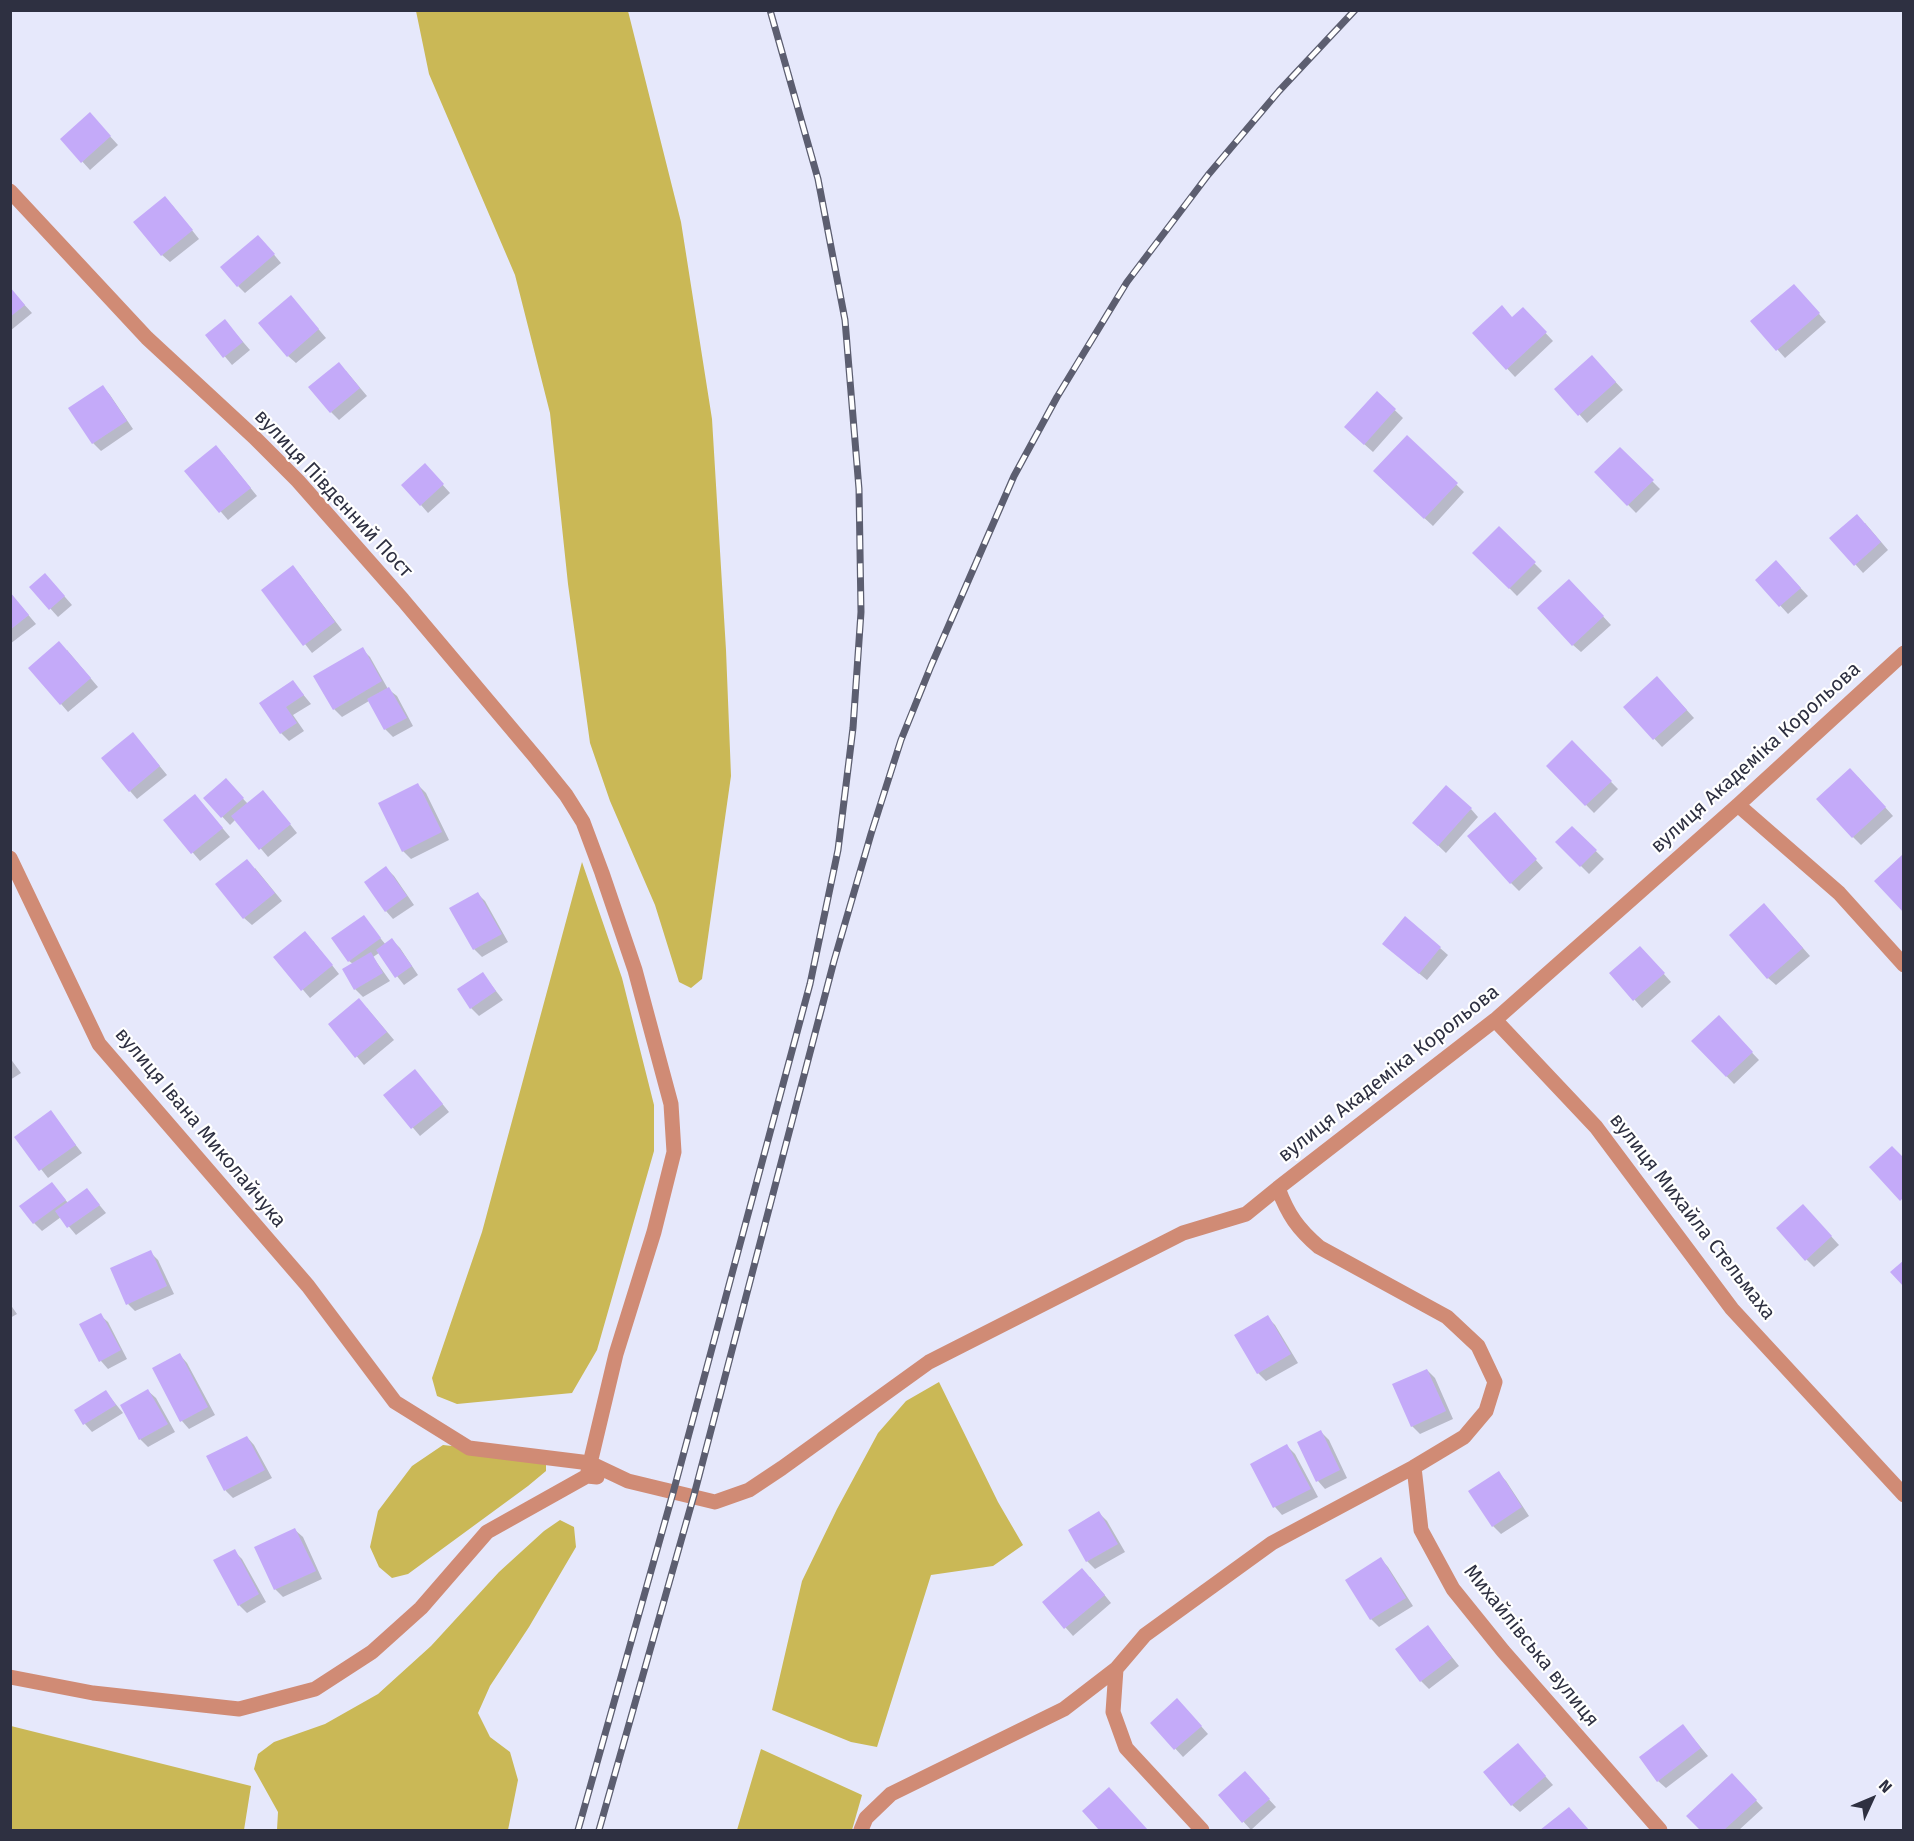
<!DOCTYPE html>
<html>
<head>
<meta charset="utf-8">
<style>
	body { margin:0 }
	#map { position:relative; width:1914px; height:1841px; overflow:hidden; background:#e6e8fb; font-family:"Fira Sans",sans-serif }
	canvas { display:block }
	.frame { position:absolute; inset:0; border:12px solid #2e3041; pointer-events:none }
	.north { position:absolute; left:1842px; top:1769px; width:60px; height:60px; -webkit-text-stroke:4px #fff; paint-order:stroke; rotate:46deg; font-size:16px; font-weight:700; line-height:24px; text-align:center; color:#2e3041 }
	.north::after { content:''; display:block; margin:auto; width:21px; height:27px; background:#2e3041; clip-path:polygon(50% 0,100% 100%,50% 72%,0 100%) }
</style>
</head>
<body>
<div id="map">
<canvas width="1914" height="1841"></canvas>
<div class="frame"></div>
<div class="north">N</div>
</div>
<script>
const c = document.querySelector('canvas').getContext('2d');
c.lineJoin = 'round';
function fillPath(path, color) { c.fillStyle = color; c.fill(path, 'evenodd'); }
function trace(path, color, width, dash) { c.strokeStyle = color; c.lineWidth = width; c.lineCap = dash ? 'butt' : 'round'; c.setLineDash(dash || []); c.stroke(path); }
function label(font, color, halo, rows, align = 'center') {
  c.font = font + ' "Fira Sans",sans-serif'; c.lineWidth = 4.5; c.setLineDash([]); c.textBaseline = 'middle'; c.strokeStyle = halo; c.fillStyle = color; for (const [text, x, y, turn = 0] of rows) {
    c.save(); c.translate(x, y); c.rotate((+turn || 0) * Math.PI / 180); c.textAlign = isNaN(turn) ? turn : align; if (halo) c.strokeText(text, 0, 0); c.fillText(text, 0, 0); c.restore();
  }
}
const green = new Path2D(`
	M416 11H628L681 222 712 419 726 650 731 776 702 979 691 988 679 982 655 905 610 801 590 743 568 584 550 413 515 275 429 74Z
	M582 862 622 978 654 1105V1151L597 1350 572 1393 457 1404 437 1396 432 1378 482 1232Z
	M939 1382 998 1502 1023 1545 993 1566 931 1575 877 1747 851 1742 772 1710 802 1581 837 1509 878 1433 906 1401Z
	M443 1445 534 1455 546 1460V1471L528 1486 408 1574 392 1578 379 1567 370 1547 378 1511 412 1466Z
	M560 1520 574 1527 576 1547 529 1627 490 1686 478 1713 490 1737 510 1752 518 1780 508 1830H277L278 1812 254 1769 258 1754 274 1742 325 1724 378 1694 431 1646 499 1572 544 1531Z
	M11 1726 251 1786 244 1830H11Z
	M761 1749 862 1795 852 1830H737Z`);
const shadow = new Path2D(`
	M97 122 118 145 90 170 62 139Z
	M172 205 199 239 170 262 162 255Z
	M266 245 281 263 245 293 238 286Z
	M10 289 32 313 10 331Z
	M1801 293 1826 322 1785 358 1753 322Z
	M298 305 326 338 296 363 288 356Z
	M1523 309 1553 341 1515 377 1474 333 1513 319Z
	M225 321 250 350 232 365 207 335Z
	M1600 365 1623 390 1587 423 1557 389Z
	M346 371 367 396 339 420 331 412Z
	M103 387 110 395 133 429 101 451 93 443Z
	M1377 393 1403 418 1373 452 1354 435Z
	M1407 437 1464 492 1433 526 1382 479Z
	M1620 449 1660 489 1636 513 1596 472Z
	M224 455 257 496 228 520 186 471Z
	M432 473 450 493 428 513 421 505Z
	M1865 523 1888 550 1863 573 1832 538Z
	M1499 528 1542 571 1517 596 1475 553Z
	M1784 570 1808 596 1788 614 1757 580Z
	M300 575 342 630 312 653 263 590Z
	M52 582 72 605 58 617 31 587Z
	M1577 588 1611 625 1581 652 1573 645Z
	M10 593 36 624 10 644Z
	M362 649 370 657 388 689 397 696 413 726 393 737 385 729 369 701 342 717 334 709Z
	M67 650 98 687 68 712 30 668Z
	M293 682 311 704 293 715 304 731 289 741 281 733 261 703Z
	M1665 686 1694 718 1662 747 1625 707Z
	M140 742 167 775 137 799 130 791Z
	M1572 742 1618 789 1594 813 1548 766Z
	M1858 777 1893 816 1861 845 1853 837Z
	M418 785 426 793 449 840 411 859 403 851Z
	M233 788 248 804 270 799 297 833 268 857 236 819 230 825 205 798Z
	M202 804 230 837 200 861 165 820Z
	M1471 809 1478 817 1446 853 1422 830Z
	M1502 822 1543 868 1519 891 1511 883Z
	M1572 828 1604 859 1589 874 1557 842Z
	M255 868 282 901 252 925 244 918Z
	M386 868 394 876 414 905 393 919 386 911Z
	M478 894 485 901 508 942 482 957 474 949Z
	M1772 913 1810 956 1776 985 1768 978Z
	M363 917 386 945 392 940 400 948 418 975 404 985 379 953 373 957 390 981 363 997 355 989 353 964 349 961Z
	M313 941 339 974 310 998 275 957Z
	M1440 948 1448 955 1427 980 1392 951Z
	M1647 955 1671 982 1642 1008 1611 973Z
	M482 973 503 1000 479 1016 471 1008Z
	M367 1008 394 1040 364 1065 330 1024Z
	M1719 1018 1759 1060 1734 1084 1693 1041Z
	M10 1058 21 1073 10 1080Z
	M422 1079 449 1112 420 1136 385 1095Z
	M50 1112 82 1153 48 1178 16 1137Z
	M52 1184 68 1203 87 1190 106 1213 76 1235 61 1217 42 1231 34 1223Z
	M1810 1213 1839 1245 1814 1267 1806 1259Z
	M150 1252 158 1260 174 1294 135 1311 128 1304Z
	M10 1304 17 1314 10 1318Z
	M100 1315 108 1322 127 1359 108 1369 101 1361Z
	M1267 1317 1275 1325 1298 1363 1266 1381 1258 1373 1236 1335Z
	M180 1355 187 1363 215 1415 189 1429 182 1421Z
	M1427 1370 1435 1378 1453 1419 1420 1434 1412 1426Z
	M148 1391 156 1398 175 1432 148 1447 140 1439Z
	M106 1392 123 1413 92 1432 85 1424 76 1411Z
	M1321 1432 1329 1440 1347 1478 1325 1489 1318 1481Z
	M247 1437 254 1445 272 1478 233 1498 226 1491 208 1457Z
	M1287 1446 1295 1454 1318 1497 1282 1515 1275 1507 1252 1464Z
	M1498 1473 1506 1481 1529 1516 1501 1534 1493 1526Z
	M1099 1513 1107 1521 1125 1552 1095 1569 1087 1561Z
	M295 1530 303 1537 322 1579 283 1597 275 1589Z
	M234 1551 242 1559 266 1602 247 1613 239 1605Z
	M1381 1559 1388 1567 1413 1606 1379 1627 1371 1619Z
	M1090 1577 1111 1603 1073 1636 1044 1603Z
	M1428 1627 1459 1666 1429 1689 1421 1681Z
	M1185 1708 1208 1734 1183 1757 1152 1723Z
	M1683 1726 1708 1756 1666 1788 1658 1781Z
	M1518 1745 1553 1785 1520 1812 1512 1805Z
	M1732 1775 1763 1808 1739 1830H1702L1688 1816Z
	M1252 1781 1276 1807 1251 1830 1220 1796Z
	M1116 1797 1147 1830H1101L1084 1811Z
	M1568 1809 1588 1830H1543Z`);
const building = new Path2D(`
	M90 112 111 136 81 163 60 139Z
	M165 196 193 230 161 256 133 222Z
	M258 235 275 254 237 287 220 267Z
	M1794 284 1820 313 1776 351 1750 321Z
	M10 287 25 305 10 317Z
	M291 295 319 329 287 357 258 323Z
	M1502 305 1512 317 1523 307 1547 332 1506 370 1472 333Z
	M225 319 243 342 223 358 205 335Z
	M1592 355 1616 382 1578 416 1554 389Z
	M339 362 360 388 330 413 308 387Z
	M103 385 127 421 92 444 68 408Z
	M1377 391 1396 409 1364 445 1344 427Z
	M1407 435 1458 483 1424 519 1373 471Z
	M216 445 251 488 219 513 184 471Z
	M1620 447 1654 480 1627 506 1594 472Z
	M425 463 444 484 420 506 401 485Z
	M1857 514 1881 542 1854 566 1829 538Z
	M1499 526 1536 562 1509 589 1472 553Z
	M1776 560 1801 588 1779 607 1755 580Z
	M293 565 335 622 303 646 261 590Z
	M45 573 65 596 49 610 29 587Z
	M1569 579 1604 616 1572 646 1537 608Z
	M10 592 29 615 10 630Z
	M59 641 91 678 60 705 28 668Z
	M363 647 382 681 333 710 313 676Z
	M1657 676 1687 710 1653 740 1623 707Z
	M293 680 304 695 286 707 297 723 280 734 259 703Z
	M389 687 407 718 384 730 367 699Z
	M133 732 160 766 129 792 101 758Z
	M1572 740 1612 781 1585 806 1546 766Z
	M1850 768 1886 807 1852 838 1816 799Z
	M226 778 244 798 221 818 203 798Z
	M418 783 442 832 402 852 378 803Z
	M1446 785 1472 808 1438 846 1412 823Z
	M263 790 291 824 259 850 231 816Z
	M195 794 223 828 191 854 163 820Z
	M1495 812 1537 859 1510 884 1467 836Z
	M1572 826 1597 850 1580 867 1555 842Z
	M1902 855 1904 856V913L1874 881Z
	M247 859 275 893 243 919 215 884Z
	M386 866 407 896 385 912 364 882Z
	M478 892 502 934 473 950 449 908Z
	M1764 903 1803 948 1767 979 1729 935Z
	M364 915 381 938 348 962 331 938Z
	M1405 916 1441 947 1419 974 1382 944Z
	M305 931 333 965 301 991 273 957Z
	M392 938 412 966 395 978 376 950Z
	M1640 946 1665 973 1633 1001 1609 973Z
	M371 952 383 973 354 990 342 969Z
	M483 972 496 991 470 1009 457 989Z
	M359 998 387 1032 355 1058 328 1024Z
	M1719 1015 1753 1052 1726 1077 1691 1041Z
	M415 1069 443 1104 411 1129 383 1095Z
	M51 1110 76 1145 39 1171 14 1137Z
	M1892 1146 1904 1158V1197L1900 1201 1869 1167Z
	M52 1182 66 1200 33 1224 19 1206Z
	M87 1188 100 1205 67 1228 55 1211Z
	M1803 1204 1832 1236 1805 1261 1776 1228Z
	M151 1250 167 1286 126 1305 110 1268Z
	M1904 1260V1287L1890 1272Z
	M101 1313 121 1350 99 1362 79 1324Z
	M1268 1315 1291 1354 1257 1374 1234 1335Z
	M180 1353 208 1407 180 1422 152 1368Z
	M1427 1369 1446 1411 1411 1427 1392 1384Z
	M148 1389 168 1424 139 1440 120 1405Z
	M106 1390 116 1405 83 1425 74 1410Z
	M1321 1430 1340 1470 1316 1482 1297 1442Z
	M247 1436 265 1470 224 1491 206 1456Z
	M1287 1444 1311 1489 1273 1508 1250 1464Z
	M1499 1471 1522 1507 1492 1527 1468 1491Z
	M1099 1511 1118 1544 1086 1562 1068 1530Z
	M295 1528 316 1571 274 1590 254 1547Z
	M235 1549 259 1594 238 1606 213 1560Z
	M1381 1557 1406 1598 1370 1620 1345 1580Z
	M1082 1568 1105 1595 1064 1629 1042 1602Z
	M1428 1625 1452 1658 1420 1682 1395 1649Z
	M1177 1698 1202 1726 1174 1750 1150 1723Z
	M1683 1724 1701 1748 1657 1782 1639 1757Z
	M1518 1743 1546 1776 1511 1806 1483 1772Z
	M1245 1771 1270 1799 1242 1823 1218 1795Z
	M1732 1773 1757 1800 1724 1830H1700L1686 1816Z
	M1109 1787 1148 1830H1099L1082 1811Z
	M1569 1807 1589 1830H1540Z`);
const minor = new Path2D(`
	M10 191 147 338 254 437 298 481 403 600 537 759 566 795 583 822 602 873 635 970 671 1104 674 1152 654 1232 616 1354 587 1476
	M1738 805 1839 893 1904 965
	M10 858 99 1044 308 1286 395 1402 469 1448 590 1463 628 1481 715 1502 749 1490 782 1468 929 1362 1183 1233 1246 1214 1278 1188
	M1495 1020 1596 1127 1732 1309 1904 1495
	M1414 1467 1421 1530 1453 1589 1503 1651 1660 1830
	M10 1677 93 1693 239 1709 315 1689 372 1652 421 1608 487 1532 587 1476 597 1477
	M861 1830 866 1818 891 1794 1064 1709 1116 1669
	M1202 1830 1126 1748 1113 1712 1116 1669 1145 1635 1272 1543 1414 1467 1464 1437 1486 1411 1495 1382 1478 1346 1447 1317 1319 1247C1298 1229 1288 1215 1278 1188L1495 1020 1738 805 1904 653`);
const rail = new Path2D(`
	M578 1830 673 1493 810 984 838 850 853 728 861 612 859 489 845 320 818 179 770 10
	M599 1830 694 1495 834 961 871 834 901 740 931 666 1014 476 1057 397 1127 282 1208 175 1279 91 1355 10`);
const streetNames = [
	["вулиця Південний Пост",333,494,47],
	["вулиця Академіка Корольова",1756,758,-42],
	["вулиця Академіка Корольова",1389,1074,-38],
	["вулиця Івана Миколайчука",200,1128,50],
	["вулиця Михайла Стельмаха",1692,1217,52],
	["Михайлівська вулиця",1531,1646,51]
];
fillPath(green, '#cab856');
fillPath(shadow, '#0003');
fillPath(building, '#c4aaf9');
trace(minor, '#d08b75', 15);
trace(rail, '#5c5e70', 7);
trace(rail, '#fff', 4.5, [14]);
label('20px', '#2e3041', '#fff', streetNames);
</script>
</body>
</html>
